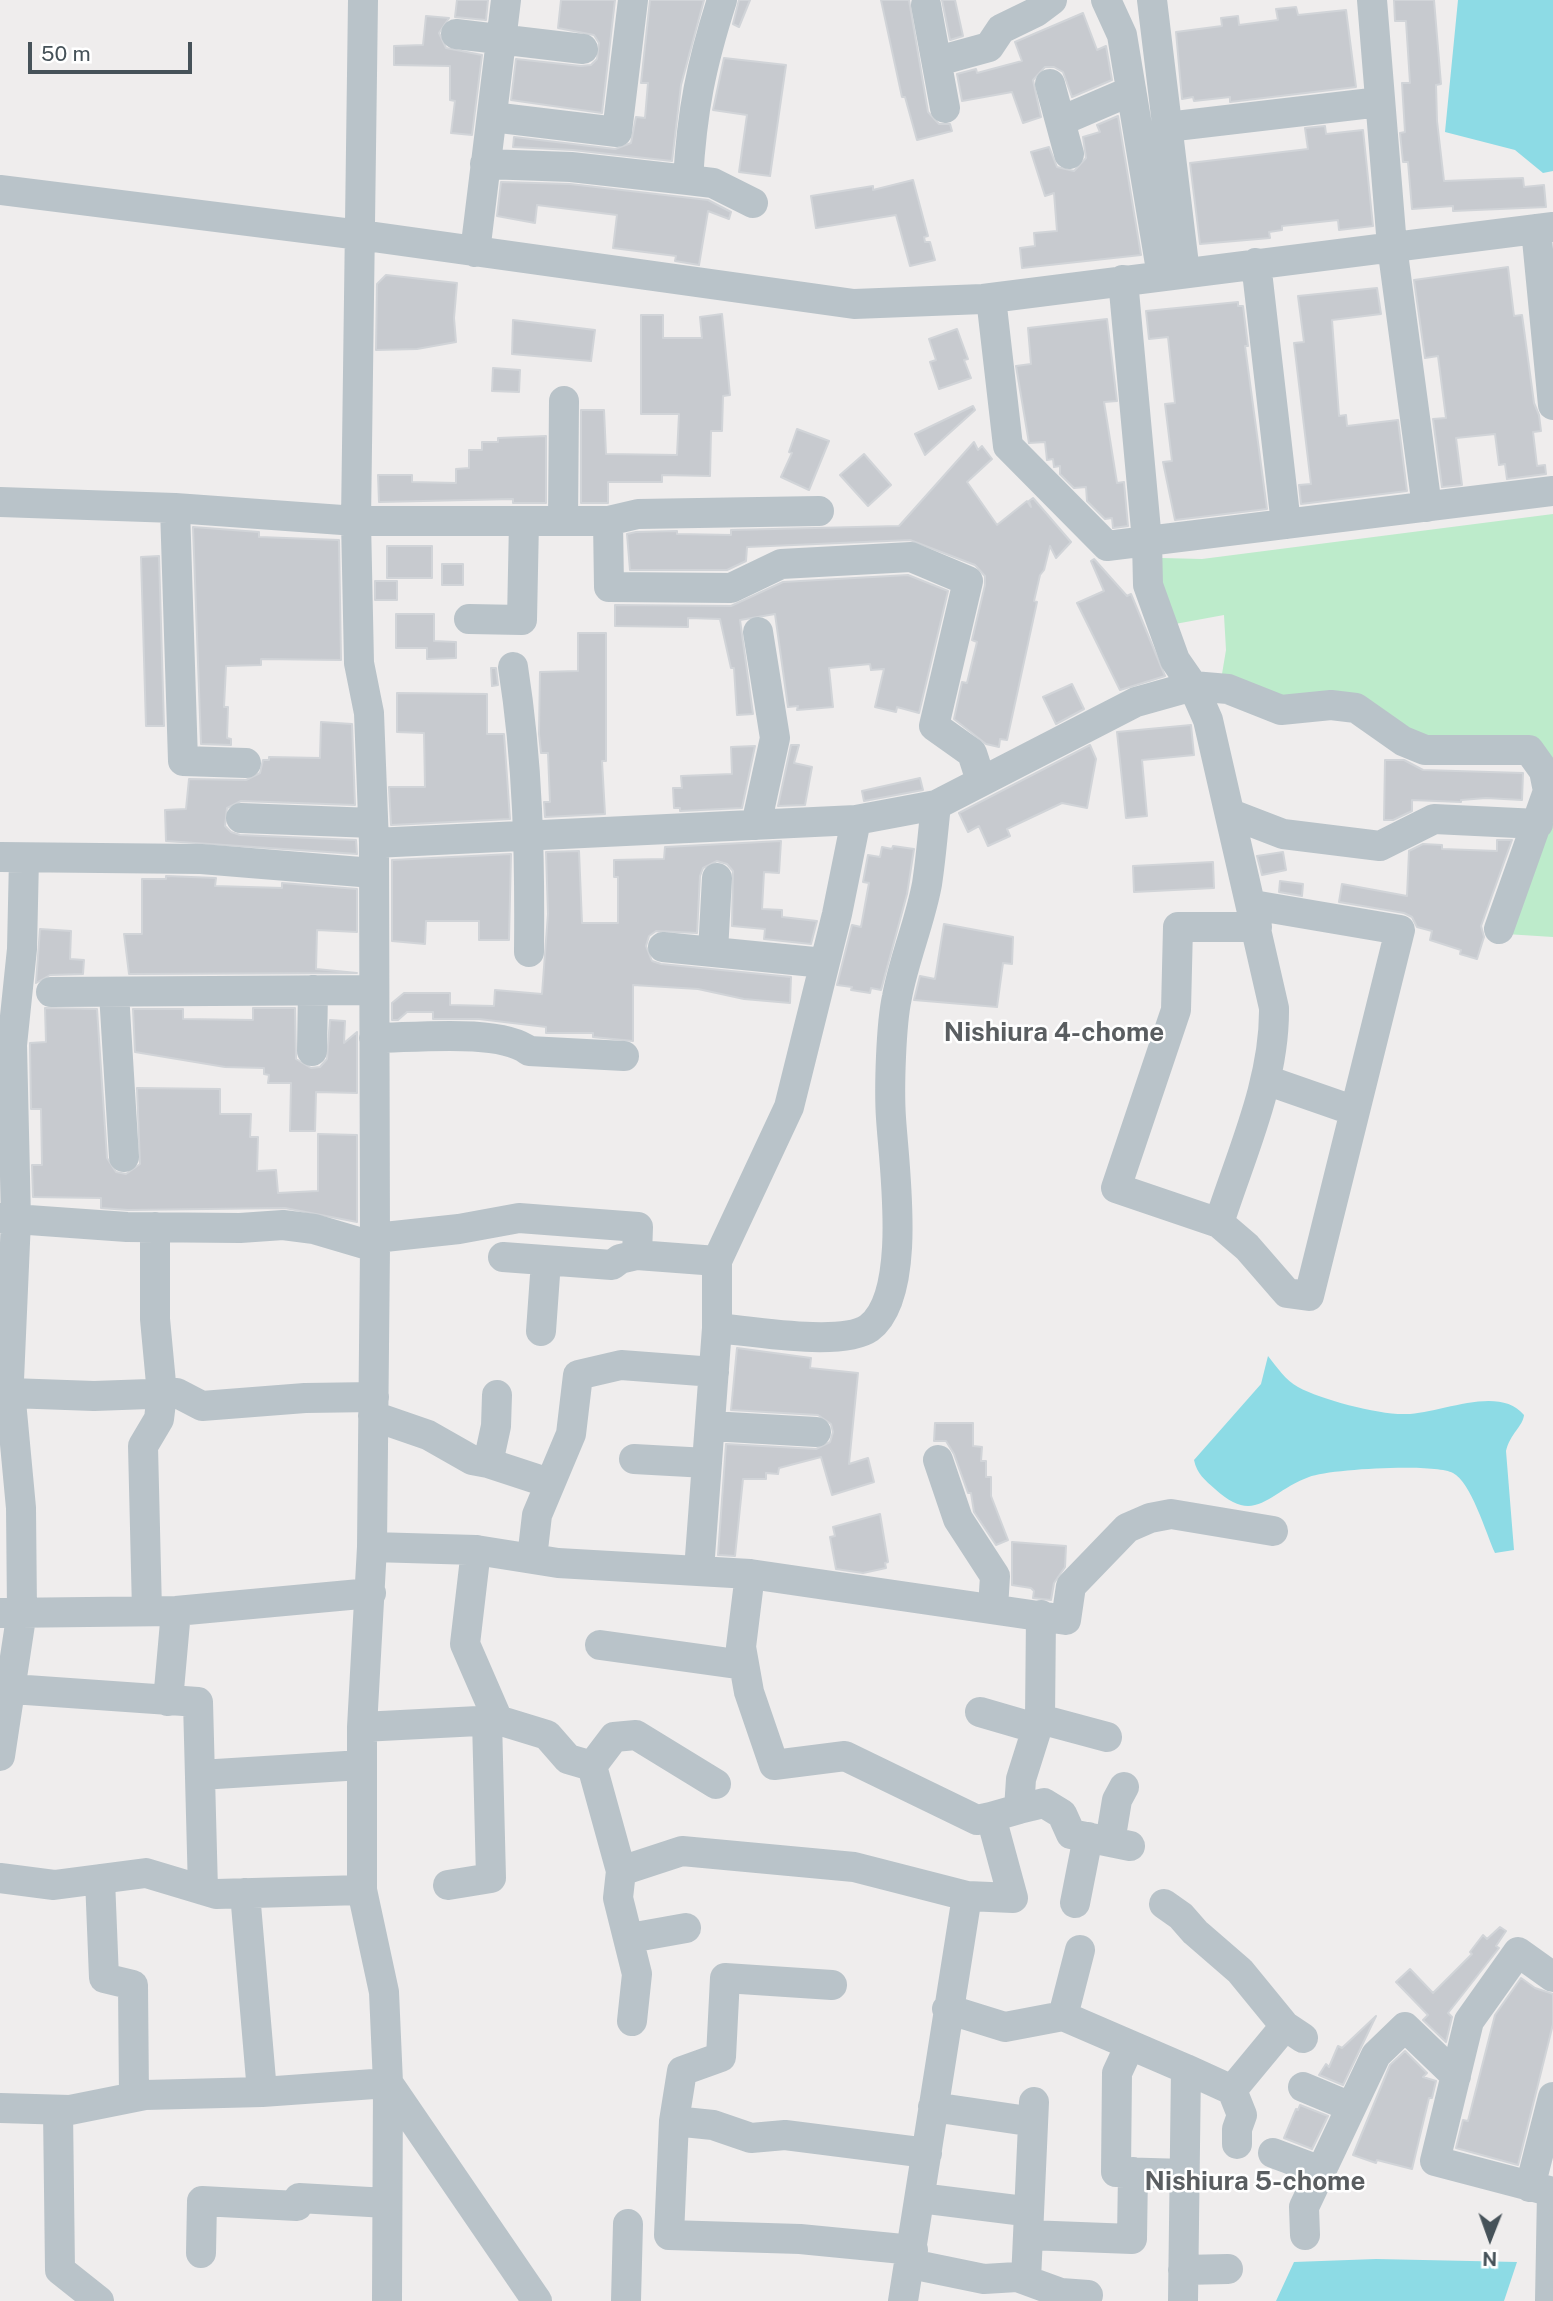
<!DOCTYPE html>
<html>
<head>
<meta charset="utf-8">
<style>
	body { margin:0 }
	#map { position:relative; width:1553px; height:2301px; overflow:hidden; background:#efeded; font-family:"Public Sans",sans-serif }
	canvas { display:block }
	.north { position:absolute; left:1455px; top:2203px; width:70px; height:70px; -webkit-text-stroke:5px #fff; paint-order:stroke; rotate:181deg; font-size:19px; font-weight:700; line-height:28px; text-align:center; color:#465259 }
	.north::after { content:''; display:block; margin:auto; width:24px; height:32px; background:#465259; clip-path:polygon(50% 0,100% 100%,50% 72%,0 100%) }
	.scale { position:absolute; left:28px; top:42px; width:164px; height:32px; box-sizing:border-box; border:4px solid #465259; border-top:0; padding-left:9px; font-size:21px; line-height:24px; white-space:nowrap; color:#465259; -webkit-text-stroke:5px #fff; paint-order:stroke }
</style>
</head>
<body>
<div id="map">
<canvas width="1553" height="2301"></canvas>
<div class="north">N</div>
<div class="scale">50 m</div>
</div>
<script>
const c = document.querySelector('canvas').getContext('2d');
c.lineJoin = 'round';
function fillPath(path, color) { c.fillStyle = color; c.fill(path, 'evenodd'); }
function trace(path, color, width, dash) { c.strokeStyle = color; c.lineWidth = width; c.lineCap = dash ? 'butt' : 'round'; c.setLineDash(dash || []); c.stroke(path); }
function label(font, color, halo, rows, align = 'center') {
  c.font = font + ' "Public Sans",sans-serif'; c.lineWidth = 5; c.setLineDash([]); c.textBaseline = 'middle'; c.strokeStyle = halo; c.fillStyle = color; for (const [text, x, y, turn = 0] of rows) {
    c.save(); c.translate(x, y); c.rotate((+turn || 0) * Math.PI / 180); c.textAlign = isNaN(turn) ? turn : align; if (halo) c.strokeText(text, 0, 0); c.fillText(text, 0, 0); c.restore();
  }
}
const green = new Path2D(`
	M1553 514V763C1440 742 1327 723 1221 680L1226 650 1224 615 1175 624 1159 581 1162 558 1202 559Z
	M1553 803V937L1506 934Z`);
const water = new Path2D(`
	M1458 0H1553V171L1543 173 1515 150 1445 132Z
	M1268 1356C1276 1366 1286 1381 1298 1387 1322 1400 1379 1415 1406 1414 1439 1414 1499 1384 1524 1415 1523 1426 1510 1434 1506 1451L1514 1550 1495 1553C1486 1533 1471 1482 1453 1473 1434 1463 1329 1469 1309 1477 1269 1491 1256 1527 1215 1489 1205 1480 1197 1474 1194 1460L1261 1384Z
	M1376 2259 1517 2262 1504 2301H1276L1294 2262Z`);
const building = new Path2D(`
	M457 0H488L486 20 455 17Z
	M561 0H615L602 113 511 100 516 59 581 66 591 65 597 59 599 43 594 35 558 28Z
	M650 0H704L681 85 672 161 573 150 513 147 514 137 615 149 631 143 636 117 645 118 648 83H641Z
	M739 0H750L739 27 733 24Z
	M881 0H909L928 112 939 124H950L952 131 917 140 905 97H902Z
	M942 0H955L963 36 950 40Z
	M1394 0H1434L1441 84 1436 85 1437 121 1444 181 1523 178 1524 187 1544 185 1546 207 1453 211V206L1412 209 1408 162H1403L1400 133 1405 132 1402 83H1410L1406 21H1395Z
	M1296 7 1298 15 1346 10 1356 87 1230 102V97L1194 101 1193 97 1182 99 1176 32 1222 26 1221 18 1238 16 1239 25 1278 20 1276 9Z
	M1083 13 1097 50 1106 46 1112 80 1072 97 1063 72 1054 67H1045L1033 80 1041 117 1023 123 1012 92 962 101 957 74 976 69 977 73 1022 61 1015 42Z
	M426 16 449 18 439 33 446 48 482 55 472 135 451 133 455 101 450 100V66L394 65V46L423 45Z
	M724 58 786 65 770 176 739 172 747 115 713 110Z
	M1118 116 1141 255 1022 268 1020 248 1035 246 1034 233 1057 231 1054 193 1045 196 1031 152 1049 147 1057 167 1074 171 1086 158 1083 137 1100 132 1097 125Z
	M1325 126 1326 134 1363 130 1373 226 1339 230 1338 220 1282 226V230L1269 232 1270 238 1200 244 1190 163 1308 149 1305 128Z
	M913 180 928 236 924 237 925 242H930L935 260 910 266 896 215 816 228 811 196 873 186V190Z
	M501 182 570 184 708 200 731 212 729 219 708 211 699 265 675 261 676 256 613 248 617 215 537 205 535 223 497 216Z
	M1508 267 1514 316 1522 315 1534 403 1539 415 1541 431 1533 432 1537 466 1545 465 1546 474 1507 479 1505 464 1499 465 1495 434 1456 438 1462 485 1442 487 1433 419 1446 418 1438 356 1425 358 1414 280Z
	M386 275 457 283 454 318 456 342 417 349 376 350 377 284Z
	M1377 288 1381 314 1332 320 1339 416 1346 415 1347 426 1398 420 1407 491 1301 504 1299 485 1311 484 1294 343 1304 342 1298 296Z
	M1238 302V306H1243L1248 346H1245L1267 509 1175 520 1163 462 1172 461 1165 404 1175 403 1168 337 1149 339 1146 311Z
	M722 314 730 395 723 396 722 431H711L710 476 662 475V482H608V503H581V410H604L606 454 677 455 679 414H641V315H663V338H702L700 317Z
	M1107 319 1117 401 1104 402 1117 483 1124 482 1128 526 1113 528 1112 518 1105 519 1087 501 1086 487 1074 488 1060 474V466L1054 467 1053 459 1047 460 1045 442 1029 443 1016 366 1031 364 1028 328Z
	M513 320 595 330 591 361 512 354Z
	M957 329 968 359 964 360 971 378 939 389 930 362 936 360 929 339Z
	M493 368 520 370 519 392 492 391Z
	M973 406 975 410 925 455 915 434Z
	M797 429 829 441 809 490 781 477 792 453 789 452Z
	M546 436V503H513V499L379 502 378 475H412V482L456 483V469L469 468V450H482V442H498V438Z
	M974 442 978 450 982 446 992 459 967 482 997 525 1027 501 1031 507 1029 501 1033 498 1071 542 1056 558 1050 546 1044 570 1040 575 1034 601 1037 602 1007 740 1000 739 999 747 986 744 954 719 962 682 967 683 977 642 972 640 985 585V576L975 565 910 540 747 547 746 561 727 570H630L627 534 636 532 677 531V534L731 535V530L899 526Z
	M864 454 891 485 868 506 840 475Z
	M193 527 259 532V537L339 540 341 660 261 659V665L226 666 224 707H228L227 738 231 739V745L201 744Z
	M387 546H432V578H387Z
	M159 556 164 726H146L141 557Z
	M1094 559 1127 596 1131 594 1165 676 1120 690 1077 603 1104 591 1091 561Z
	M442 564H463V585H442Z
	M908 575 948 591 919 713 897 707 896 712 875 707 884 669 871 670 870 664 829 668 833 707 797 710 798 706 788 707 775 614 740 620 753 714 737 715 734 668H731L720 619 688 618V627L615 626V605L731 606 783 582Z
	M375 581H397V600H375Z
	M396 614H434V641L456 642V658L427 659V648H396Z
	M578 633H606V761H602L605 814 545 817 544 802H550L548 753H541L539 734 540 672 578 671Z
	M491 668H496L498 685 492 686Z
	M1072 684 1084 709 1056 724 1043 697Z
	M397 693 487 694V734H504L510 819 391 825 389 787H425L424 733 397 732Z
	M321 722 352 724 355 805 241 801 227 808 225 826 231 832 240 835 356 840 357 854 166 841 165 810 186 809 189 779 246 780 260 773 263 760H269V757L320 758Z
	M1191 725 1194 755 1142 760 1147 816 1126 818 1117 732Z
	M791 745H799L794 763 812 767 805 805 778 806Z
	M1090 745 1096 759 1087 808 1062 803 1007 829 1010 836 988 846 979 826 968 832 959 813Z
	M755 746 742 808 680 811V808H674L673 788H682L681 776 732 774 731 747Z
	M1385 760H1404L1423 770 1523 773 1522 800 1486 798 1461 800V802L1412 800V811L1393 820H1384Z
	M920 778 923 790 864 801 862 791Z
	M1497 840H1512L1481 926 1484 937 1477 959 1460 954 1461 950 1430 940 1432 931 1417 927 1412 917 1404 913 1339 902 1342 884 1407 896 1409 851 1423 844 1442 845V849L1497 851Z
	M781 841 779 873 764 872 762 909 782 910V917L817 921 811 944 764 939 765 929 732 926 733 871 727 864 717 861 703 868 700 876 697 933 656 931 649 936 646 946 652 961 661 964 791 977 790 1003 744 999 698 989 633 985V1041L593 1037V1033H546V1027L479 1019H433V1012H407L398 1020H392V1003L404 993H450V1005L494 1006 495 990 542 994 548 914 546 852 579 851 582 923H618V877H614V860L664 859 665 847Z
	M893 846 914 849 907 894 881 990 871 988 870 993 851 990 852 987 837 985 852 925 861 927 869 883 863 882 868 855 880 857 882 847 892 849Z
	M1283 852 1286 870 1262 875 1257 856Z
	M511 854 509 940H479V921H426L425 944 392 941V860Z
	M1213 862 1214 888 1134 892 1133 866Z
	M166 876 216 878 215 886 282 888V883L357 889V932L317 930 316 969 357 973 129 974 124 934H142V879H166Z
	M1280 881 1303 884 1302 896 1279 892Z
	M944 924 1013 937 1012 964 1003 963 997 1007 914 1000 920 976 935 979Z
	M40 929 71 931 70 959 84 960 83 974 50 975 36 983Z
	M45 1008 97 1009 107 1158 116 1172 126 1174 140 1164 137 1088 220 1089V1114H251L250 1137H258L257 1171 276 1170 278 1193 318 1191V1134L357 1135V1222L285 1208 128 1210 101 1208V1198L33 1197 32 1165H42L41 1109H31L30 1046V1043L46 1042Z
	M253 1008H295L296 1059 311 1068 320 1067 327 1059 330 1020 345 1021 344 1043 357 1032V1093L316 1092 315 1131H290L291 1083H268L269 1075 264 1074V1068L225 1067 135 1052 133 1009H183V1019L253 1020Z
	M737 1348 811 1358 810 1368 858 1373 849 1464 868 1458 874 1482 832 1495 821 1457 779 1468 778 1474 766 1473V1479H743L735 1556 718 1555 726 1444 816 1449 830 1442 833 1432 831 1424 818 1415 731 1410Z
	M935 1423H973V1446L982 1447 981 1461H986V1477H991V1496L1008 1540 996 1545 974 1512 971 1493H968L954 1454 946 1441H934Z
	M880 1514 888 1562 885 1563 886 1568 863 1573 836 1569 830 1537 835 1536 833 1527Z
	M1012 1542 1066 1546 1065 1567 1054 1583 1051 1600 1033 1598 1034 1591 1031 1588 1012 1585Z
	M1500 1927 1506 1931 1496 1946 1499 1948 1448 2013 1452 2017 1446 2042 1423 2020 1428 2015 1396 1982 1410 1969 1433 1993 1472 1954 1470 1952 1483 1935 1487 1939Z
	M1521 1978 1535 1988 1553 1994V2024L1518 2165 1456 2148 1463 2120 1468 2121 1495 2015Z
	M1376 2016 1343 2085 1319 2075 1326 2064 1329 2067 1338 2046 1342 2048Z
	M1405 2051 1427 2073 1423 2077 1436 2081 1432 2098H1429L1412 2169 1377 2160 1376 2163 1353 2155 1390 2065Z
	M1300 2105 1328 2116 1312 2149 1284 2138 1296 2109 1298 2110Z`);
const minor = new Path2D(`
	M363 0 356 521 359 663 369 713 374 843 375 1247 372 1547 362 1727V1890L384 1992 388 2083 387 2301
	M1106 0 1122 35 1162 276
	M1152 0 1185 273
	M1372 0 1392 246 1427 507
	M926 5 945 108
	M456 34 583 49
	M938 61 989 47 1001 29 1036 12 1052 0
	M1050 84 1069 154
	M492 117 617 132 633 0
	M1061 121 1131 91
	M1167 127 1380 102
	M485 164 571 167 688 180 713 183 753 203
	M688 180C692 110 701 66 722 0
	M0 190 360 235 854 304 983 299 1553 227
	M1536 229 1553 405
	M475 252 506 0
	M1256 263 1286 524
	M991 298 1008 446 1107 546 1553 491
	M0 502 175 508 356 521H608L638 514 819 511
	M175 508 183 761 246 763
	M563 521 564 401
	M608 521 609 587 731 588 781 564 911 557 968 581 934 726 972 753 981 781
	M469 619 522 620 524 521
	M513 667C528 762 530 856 529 952
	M1231 814 1283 834 1380 846 1434 819 1538 824
	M241 818 373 823
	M756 825 775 738 758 632
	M374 843 856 820 936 805 1136 702 1193 686 1175 660 1148 585 1147 541 1123 280
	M0 857 201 859 373 873
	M1253 905 1400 930 1309 1296 1287 1293 1247 1247 1219 1223 1116 1188 1176 1010 1178 927H1257
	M663 947 824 963
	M713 952 717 878
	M51 992 374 990
	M114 993 124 1157
	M374 1038C412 1038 500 1028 529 1051L624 1056
	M312 1051 313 990
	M1266 1080 1355 1111
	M0 1218 127 1227 240 1228 283 1225 314 1229 375 1247
	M1219 1223C1241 1154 1275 1082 1274 1008L1208 720 1193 686 1228 689 1281 710 1331 705 1356 708 1403 741 1425 750H1529L1544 771 1548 791 1499 929
	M375 1238 459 1229 519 1218 638 1227 637 1255 717 1261
	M503 1257 612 1265 620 1259 637 1255
	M717 1328V1261L789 1107 837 914 856 820
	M541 1331 546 1261
	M10 1393 94 1396 177 1393 202 1406 305 1398 374 1397
	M373 1416 428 1435 472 1460 488 1463 496 1426 497 1395
	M710 1426 816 1432
	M634 1459 707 1463
	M938 1460 958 1519 995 1576 993 1608
	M488 1463 549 1483
	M372 1547 476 1550 558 1563 750 1574 1066 1620 1071 1586 1127 1528 1150 1518 1171 1514 1273 1531
	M476 1550 465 1644 498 1720
	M532 1558 537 1515 571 1434 578 1375 621 1365 714 1372
	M699 1570 717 1328C751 1331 842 1347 869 1328 913 1295 894 1167 891 1118 889 1089 891 1024 897 997 904 959 920 922 927 884 931 858 933 831 936 805
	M147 1611 143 1446 159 1419 162 1394 155 1319V1227
	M0 1613 176 1611 371 1593
	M600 1645 744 1665
	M12 1689 198 1702 203 1890
	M168 1701 176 1611
	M980 1712 1035 1728
	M1040 1719 1107 1737
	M362 1727 498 1720 547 1735 568 1759 592 1766 621 1871 682 1851 854 1867 967 1896 1013 1898 991 1817 977 1820 845 1756 774 1765 749 1692 741 1647 750 1574
	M0 1756 22 1611 21 1508 9 1380 16 1220 12 1045 22 949 24 858
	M592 1766 614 1737 636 1735 716 1784
	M200 1775 362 1765
	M1019 1809 1044 1803 1062 1814 1071 1834 1130 1846
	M991 1817 1019 1809 1021 1779 1040 1719 1041 1615
	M1110 1842 1117 1800 1124 1787
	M621 1871 618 1898 637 1974 632 2021
	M0 1878 54 1885 146 1873 216 1894 362 1890
	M100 1879 104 1978 133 1985 134 2097
	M448 1885 491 1878 487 1720
	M245 1893 262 2092
	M1075 1903 1088 1837
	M1164 1904 1181 1916 1195 1932 1240 1971 1285 2026 1303 2038
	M630 1938 686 1928
	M1553 1977 1518 1952 1469 2021 1435 2161 1553 2192
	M832 1985 725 1978 721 2057 682 2071 674 2121 669 2235 800 2239 913 2250
	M947 2009 1005 2027 1063 2016 1186 2069 1183 2301
	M1063 2016 1080 1950
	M1130 2045 1117 2073 1116 2172 1185 2174
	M1186 2069 1232 2090 1242 2115 1237 2129V2144
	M388 2083 537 2301
	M1303 2087 1351 2107
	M1232 2090 1285 2026
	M933 2107 1021 2120
	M0 2108 70 2110 145 2095 262 2092 388 2083
	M58 2110 60 2270 99 2301
	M674 2121 713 2125 751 2138 785 2135 927 2153
	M1273 2153 1321 2171
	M1530 2187 1553 2097
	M920 2198 1016 2210
	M1028 2235 1132 2239 1133 2172
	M1305 2235 1304 2207 1376 2055 1405 2027 1456 2076
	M201 2253 202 2201 297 2206 299 2198 387 2203
	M911 2264 984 2279 1017 2277 1061 2293 1088 2295
	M1183 2270 1228 2269
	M1026 2280 1034 2102
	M626 2301 628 2224
	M903 2301 967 1896
	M1550 2301 1552 2192`);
const neighbourhoodNames = [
	["Nishiura 4-chome",1054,1033],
	["Nishiura 5-chome",1255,2182]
];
fillPath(green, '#bdebcb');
fillPath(water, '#8ddbe5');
fillPath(building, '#c7cacf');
trace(building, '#d1d4d8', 2);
trace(minor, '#b9c3c9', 30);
label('bold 26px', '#5a5e61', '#fff', neighbourhoodNames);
</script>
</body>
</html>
